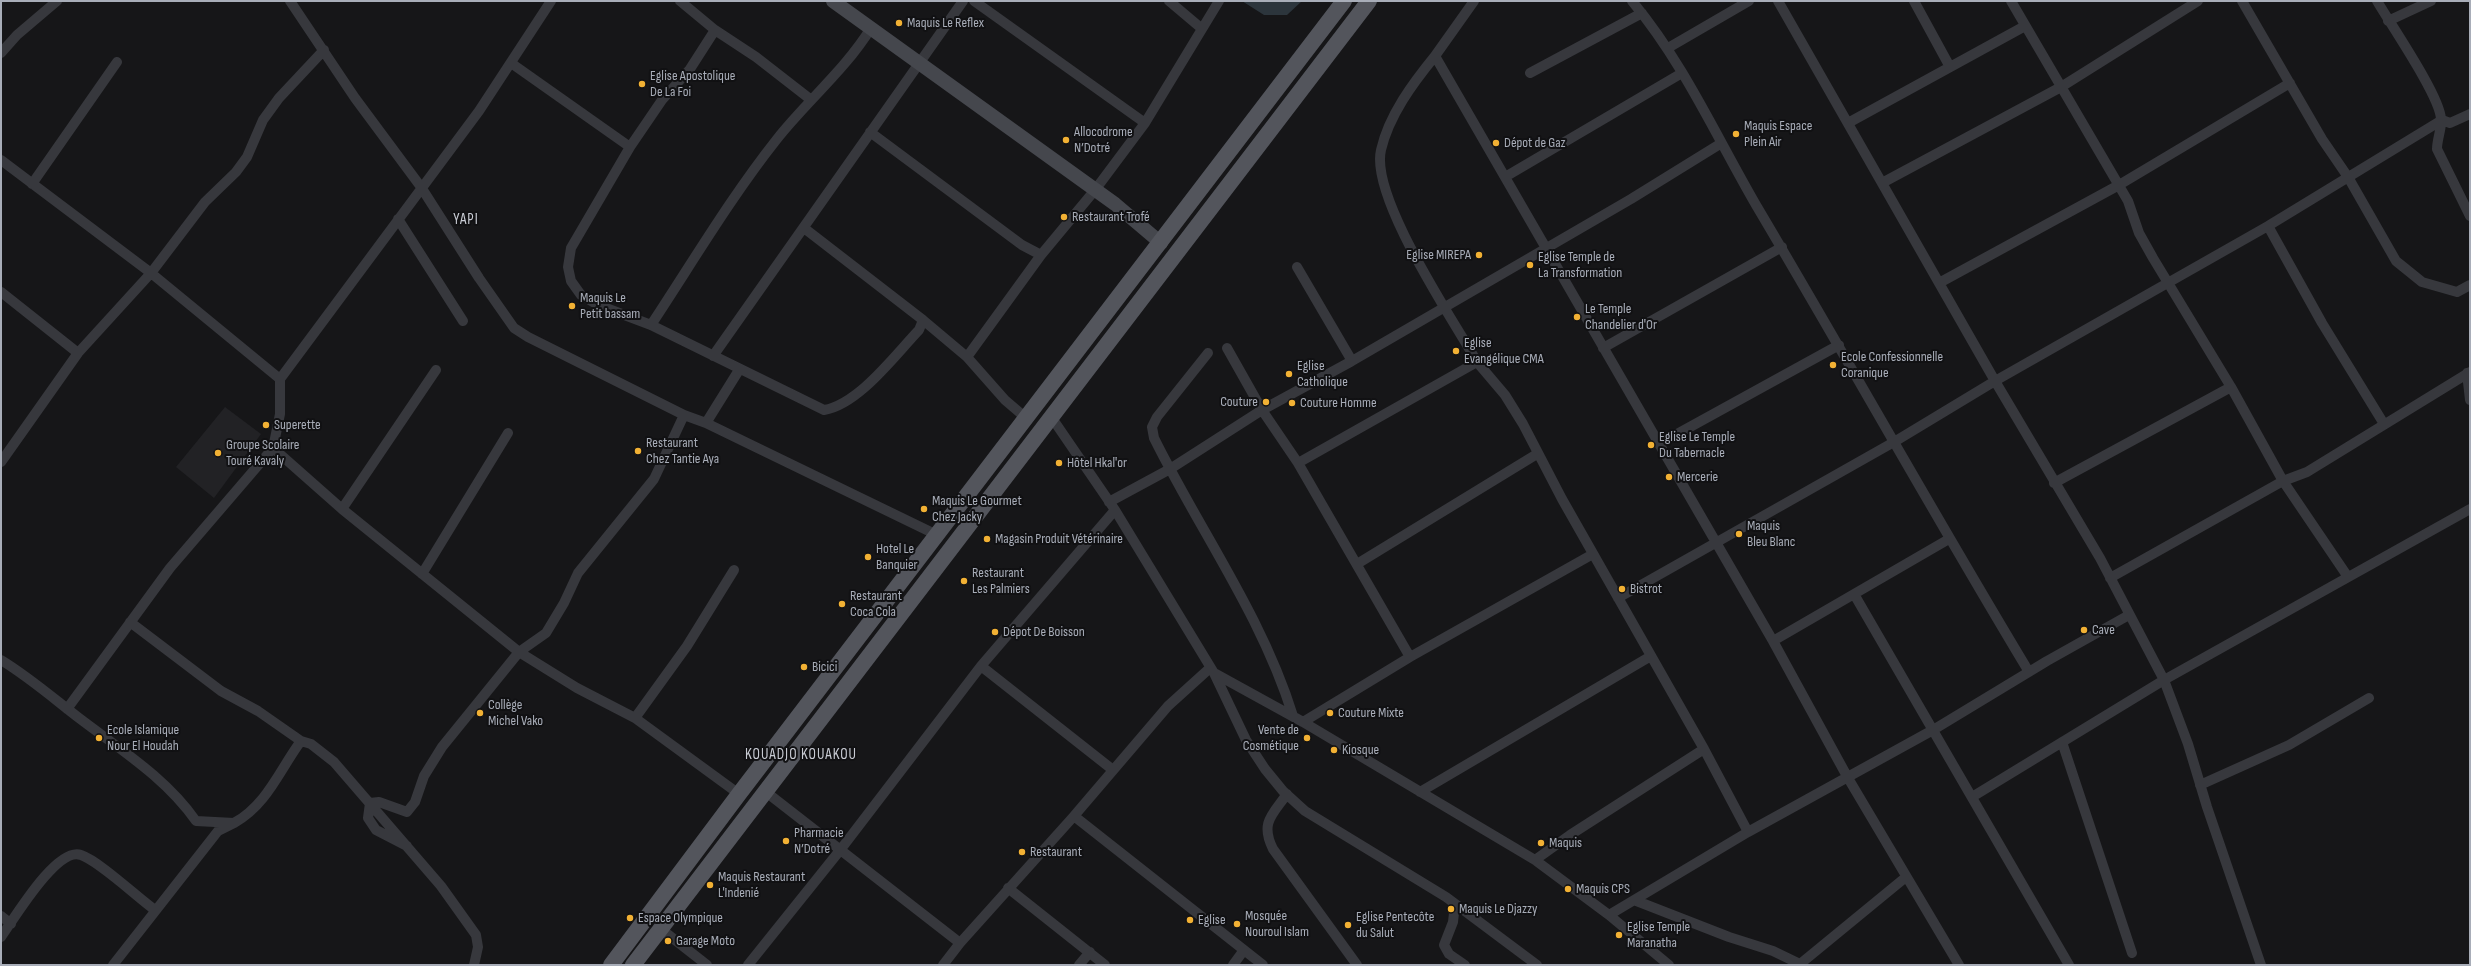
<!DOCTYPE html>
<html>
<head>
<meta charset="utf-8">
<style>
	body { margin:0 }
	#map { position:relative; width:2471px; height:966px; overflow:hidden; background:#161618; font-family:"Sofia Sans Condensed",sans-serif }
	canvas { display:block }
	.frame { position:absolute; inset:0; border:2px solid #a8adb8; pointer-events:none }
</style>
</head>
<body>
<div id="map">
<canvas width="2471" height="966"></canvas>
<div class="frame"></div>
</div>
<script>
const c = document.querySelector('canvas').getContext('2d');
c.lineJoin = 'round';
function fillPath(path, color) { c.fillStyle = color; c.fill(path, 'evenodd'); }
function trace(path, color, width, dash) { c.strokeStyle = color; c.lineWidth = width; c.lineCap = dash ? 'butt' : 'round'; c.setLineDash(dash || []); c.stroke(path); }
function label(font, color, halo, rows, align = 'center') {
  c.font = font + ' "Sofia Sans Condensed",sans-serif'; c.lineWidth = 4; c.setLineDash([]); c.textBaseline = 'middle'; c.strokeStyle = halo; c.fillStyle = color; for (const [text, x, y, turn = 0] of rows) {
    c.save(); c.translate(x, y); c.rotate((+turn || 0) * Math.PI / 180); c.textAlign = isNaN(turn) ? turn : align; if (halo) c.strokeText(text, 0, 0); c.fillText(text, 0, 0); c.restore();
  }
}
const built = new Path2D(`
	M225 407 261 434 214 498 176 467Z`);
const water = new Path2D(`
	M1242 1H1302L1287 15H1264Z`);
const street = new Path2D(`
	M290 1 355 98 421 187 479 278 514 328 528 337 684 415 706 423 937 535
	M551 1 479 111 280 379V414L273 448 342 509 519 652 577 688 635 718 739 794
	M680 1 715 30 690 69 662 100 630 147 571 248 568 267 571 281 581 295 598 305 651 325 824 410C859 404 895 355 919 330L923 320 967 357 1005 400 1026 418
	M974 1 1145 123
	M1169 1 1201 28
	M1474 1 1435 56 1773 641 1848 778 1959 965
	M1632 1C1683 62 1716 136 1756 205 1848 360 1936 518 2029 672
	M1778 1 1995 381 2100 558 2164 680 2188 744 2207 807 2261 965
	M1914 1 1950 67
	M2011 1 2128 201 2139 233 2153 258 2231 387 2283 481 2348 577
	M2242 1 2322 139 2348 177 2396 261 2422 282 2457 292 2470 285
	M2377 1C2391 25 2440 96 2441 119 2442 128 2437 139 2437 149L2470 216
	M2388 21 2431 1
	M715 30 756 57 810 99
	M1668 48 1749 1
	M1 53 17 35 57 1
	M1435 56C1413 83 1389 115 1381 150 1370 197 1452 318 1477 362
	M511 63 630 147
	M1530 73 1642 13
	M1848 123 2025 26
	M870 132 1022 245 1041 255 1095 190 1145 123 1219 1
	M1 160 151 273 280 379
	M1505 177 1682 73
	M1882 183 2061 87 2198 1
	M32 184 117 62
	M398 219 463 321
	M2268 226 2322 323 2384 424
	M804 228 923 320
	M1297 267 1352 361
	M1939 283 2119 185 2290 83
	M1 292 78 353
	M651 325C692 263 731 197 777 139 807 101 845 70 871 28
	M1227 348 1262 410 1298 463 1410 657
	M1603 348 1782 247
	M1208 353 1157 417 1152 427 1154 438C1200 531 1262 616 1293 716
	M713 356 963 1
	M967 357 1041 255
	M2467 373 2470 400
	M1052 418 1115 510 1214 673 1246 740 1265 769 1283 791 1305 811 1446 897 1537 965
	M706 423 739 370
	M1659 444 1839 345
	M1 462 78 353 151 273 205 202 236 172 247 157 263 120 279 98 324 50
	M1298 463 1477 362 1505 395 1523 424 1562 499 1704 749 1748 832
	M2054 483 2231 387
	M1109 502 1170 469 1262 410 1352 361 1631 199 1720 144
	M342 509 436 370
	M1357 564 1537 454
	M422 574 508 433
	M2110 578 2283 481 2307 472 2470 372
	M1854 594 2069 965
	M1618 598 1894 442 1995 381 2268 226 2442 120 2450 123 2470 114
	M130 622 221 691 258 711 301 741
	M1773 641 1949 539
	M1 660C29 677 53 698 79 718 121 750 166 778 196 821L234 823 218 831 113 965
	M981 666 1113 770
	M1214 673 1303 722 1535 860 1609 915 1669 965
	M67 709 170 568 273 448
	M635 718 687 646 734 570
	M1303 722 1410 657 1593 554
	M2062 742 2132 953
	M2200 785 2289 745 2369 698
	M766 792 960 943
	M1420 792 1651 656
	M1287 794C1272 815 1260 823 1273 849L1357 965
	M1972 797 2164 680 2470 509
	M1074 816 1263 965
	M234 823C267 805 280 769 301 741L311 744 334 762 441 886 476 935 478 947 474 965
	M407 846 376 830 368 818 370 803 379 802 407 812 415 802 424 776 442 747 519 652 546 633 564 603 578 573 654 479 684 415
	M1535 860 1570 835 1704 749
	M1008 888 1105 965
	M1634 900 1729 937 1773 951 1802 965
	M1455 904 1453 922 1444 945 1449 954 1465 965
	M1609 915 1748 832 1933 730 2047 661 2129 615
	M1 916 11 924
	M661 929 707 965
	M1 937C14 919 57 846 81 855 99 861 137 897 155 910
	M1800 964 1906 877
	M748 965 841 849 981 666 1115 510
	M943 965 960 943 1074 816 1168 706 1210 668
	M1079 965 1090 952
	M1233 965 1244 950`);
const secondary = new Path2D(`
	M833 1 1115 204 1161 243`);
const primary = new Path2D(`
	M611 965 739 794 1344 1
	M633 965 1369 1`);
const markers = [
	[899,23,4,"#f2b134"],
	[642,84,4,"#f2b134"],
	[1736,134,4,"#f2b134"],
	[1066,140,4,"#f2b134"],
	[1496,143,4,"#f2b134"],
	[1064,217,4,"#f2b134"],
	[1479,255,4,"#f2b134"],
	[1530,265,4,"#f2b134"],
	[572,306,4,"#f2b134"],
	[1577,317,4,"#f2b134"],
	[1456,351,4,"#f2b134"],
	[1833,365,4,"#f2b134"],
	[1289,374,4,"#f2b134"],
	[1266,402,4,"#f2b134"],
	[1292,403,4,"#f2b134"],
	[266,425,4,"#f2b134"],
	[1651,445,4,"#f2b134"],
	[638,451,4,"#f2b134"],
	[218,453,4,"#f2b134"],
	[1059,463,4,"#f2b134"],
	[1669,477,4,"#f2b134"],
	[924,509,4,"#f2b134"],
	[1739,534,4,"#f2b134"],
	[987,539,4,"#f2b134"],
	[868,557,4,"#f2b134"],
	[964,581,4,"#f2b134"],
	[1622,589,4,"#f2b134"],
	[842,604,4,"#f2b134"],
	[2084,630,4,"#f2b134"],
	[995,632,4,"#f2b134"],
	[804,667,4,"#f2b134"],
	[480,713,4,"#f2b134"],
	[1330,713,4,"#f2b134"],
	[99,738,4,"#f2b134"],
	[1307,738,4,"#f2b134"],
	[1334,750,4,"#f2b134"],
	[786,841,4,"#f2b134"],
	[1541,843,4,"#f2b134"],
	[1022,852,4,"#f2b134"],
	[710,885,4,"#f2b134"],
	[1568,889,4,"#f2b134"],
	[1451,909,4,"#f2b134"],
	[630,918,4,"#f2b134"],
	[1190,920,4,"#f2b134"],
	[1237,924,4,"#f2b134"],
	[1348,925,4,"#f2b134"],
	[1619,935,4,"#f2b134"],
	[668,941,4,"#f2b134"]
];
const poiNames = [
	["Maquis Le Reflex",907,23],
	["Eglise Apostolique",650,76],
	["De La Foi",650,92],
	["Maquis Espace",1744,126],
	["Plein Air",1744,142],
	["Allocodrome",1074,132],
	["N’Dotré",1074,148],
	["Dépot de Gaz",1504,143],
	["Restaurant Trofé",1072,217],
	["Eglise MIREPA",1471,255,"right"],
	["Eglise Temple de",1538,257],
	["La Transformation",1538,273],
	["Maquis Le",580,298],
	["Petit bassam",580,314],
	["Le Temple",1585,309],
	["Chandelier d'Or",1585,325],
	["Eglise",1464,343],
	["Evangélique CMA",1464,359],
	["Ecole Confessionnelle",1841,357],
	["Coranique",1841,373],
	["Eglise",1297,366],
	["Catholique",1297,382],
	["Couture",1258,402,"right"],
	["Couture Homme",1300,403],
	["Superette",274,425],
	["Eglise Le Temple",1659,437],
	["Du Tabernacle",1659,453],
	["Restaurant",646,443],
	["Chez Tantie Aya",646,459],
	["Groupe Scolaire",226,445],
	["Touré Kavaly",226,461],
	["Hôtel Hkal'or",1067,463],
	["Mercerie",1677,477],
	["Maquis Le Gourmet",932,501],
	["Chez Jacky",932,517],
	["Maquis",1747,526],
	["Bleu Blanc",1747,542],
	["Magasin Produit Vétérinaire",995,539],
	["Hotel Le",876,549],
	["Banquier",876,565],
	["Restaurant",972,573],
	["Les Palmiers",972,589],
	["Bistrot",1630,589],
	["Restaurant",850,596],
	["Coca Cola",850,612],
	["Cave",2092,630],
	["Dépot De Boisson",1003,632],
	["Bicici",812,667],
	["Collège",488,705],
	["Michel Vako",488,721],
	["Couture Mixte",1338,713],
	["Ecole Islamique",107,730],
	["Nour El Houdah",107,746],
	["Vente de",1299,730,"right"],
	["Cosmétique",1299,746,"right"],
	["Kiosque",1342,750],
	["Pharmacie",794,833],
	["N’Dotré",794,849],
	["Maquis",1549,843],
	["Restaurant",1030,852],
	["Maquis Restaurant",718,877],
	["L'Indenié",718,893],
	["Maquis CPS",1576,889],
	["Maquis Le Djazzy",1459,909],
	["Mosquée",1245,916],
	["Nouroul Islam",1245,932],
	["Eglise Pentecôte",1356,917],
	["du Salut",1356,933],
	["Espace Olympique",638,918],
	["Eglise",1198,920],
	["Eglise Temple",1627,927],
	["Maranatha",1627,943],
	["Garage Moto",676,941]
];
const neighbourhoodNames = [
	["YAPI",466,220],
	["KOUADJO KOUAKOU",801,755]
];
fillPath(built, '#222225');
fillPath(water, '#2c353c');
trace(street, '#37383d', 10);
trace(secondary, '#45474d', 14);
trace(primary, '#53555c', 16);
for (const [x, y, r, color] of markers) { const dot = new Path2D(); dot.arc(x, y, r, 0, 2 * Math.PI); c.fillStyle = color; c.fill(dot); trace(dot, '#111113', 1.5); }
label('14px', '#a8adb8', '#111113', poiNames, 'left');
c.letterSpacing = '1px';
label('15px', '#c9ccd4', '#111113', neighbourhoodNames);
c.letterSpacing = '0px';
</script>
</body>
</html>
